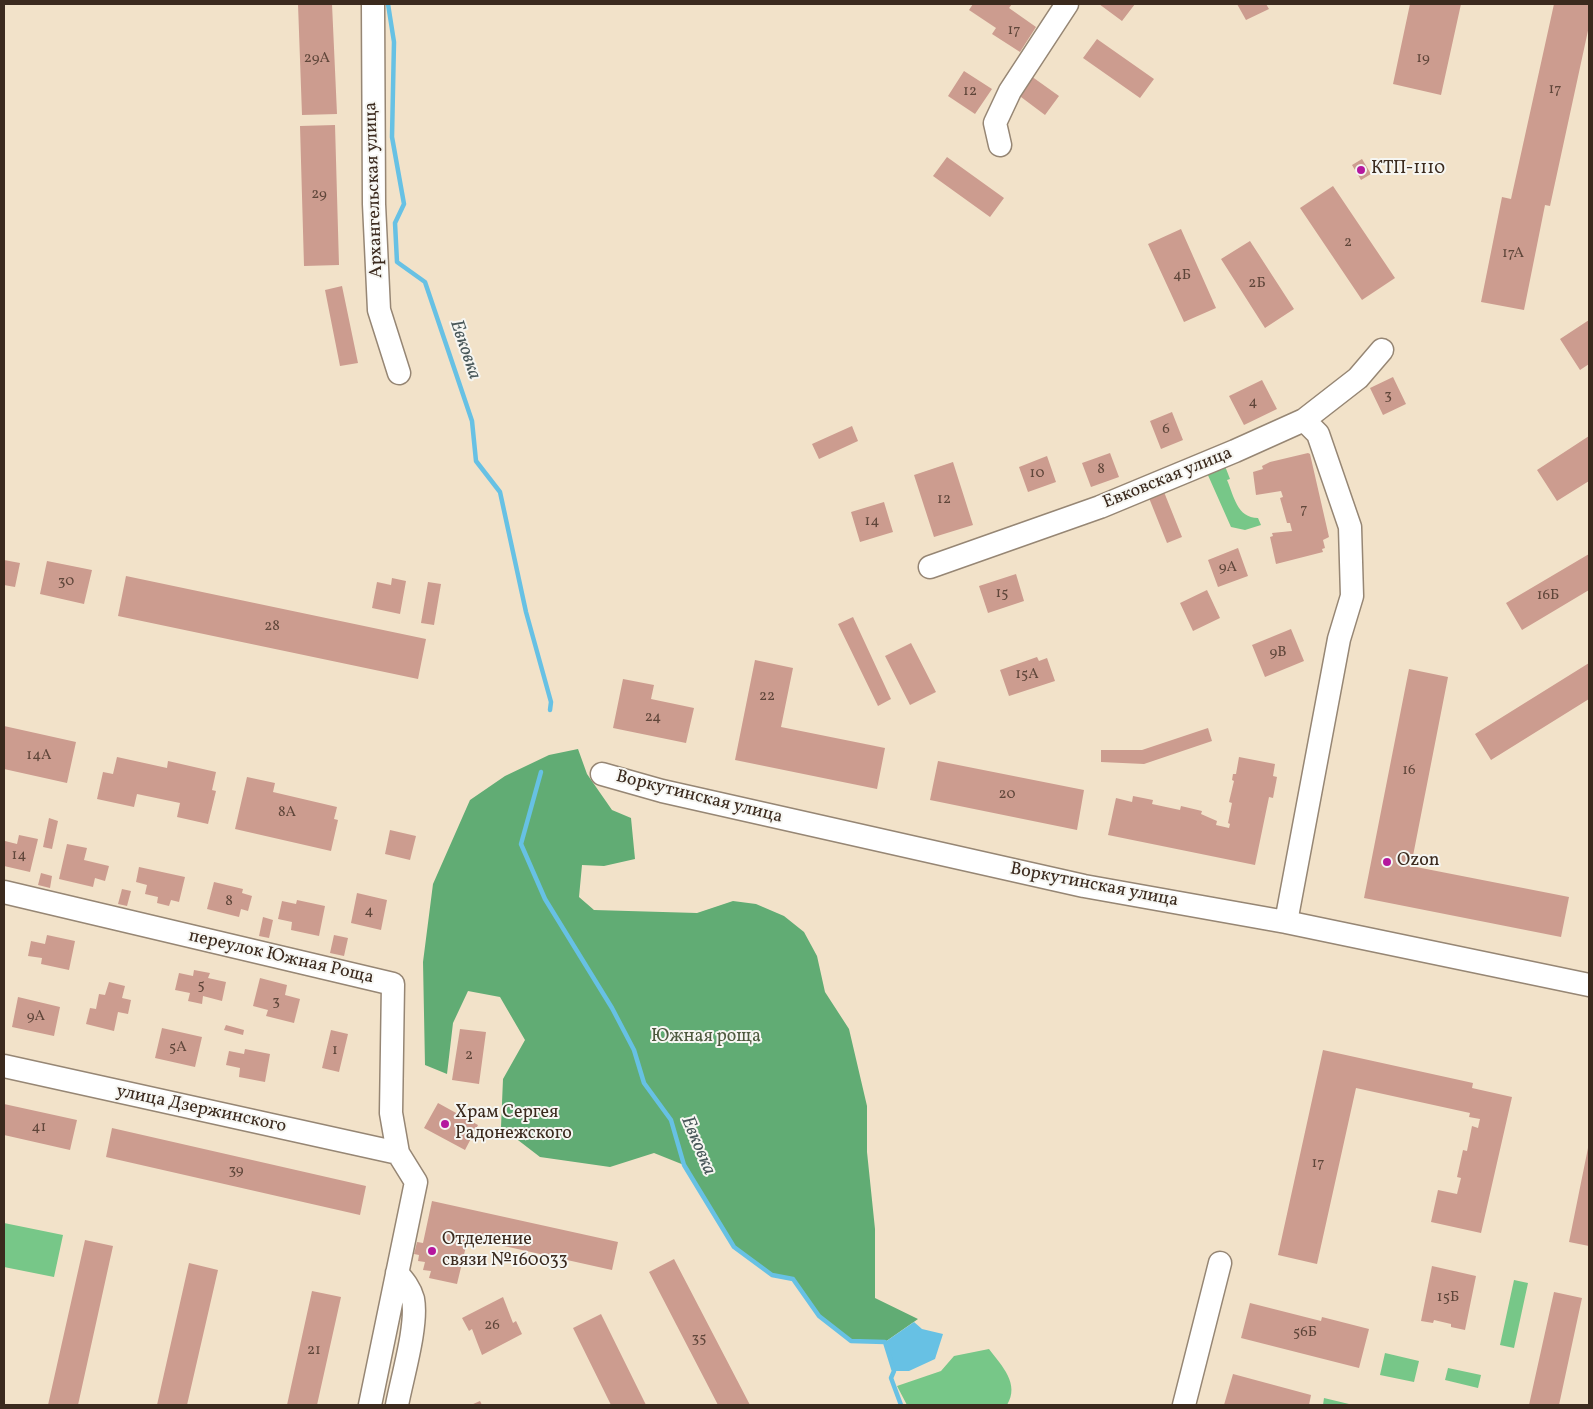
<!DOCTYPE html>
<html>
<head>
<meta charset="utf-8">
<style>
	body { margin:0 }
	#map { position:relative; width:1593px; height:1409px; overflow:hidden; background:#f2e2c9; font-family:Vollkorn,serif }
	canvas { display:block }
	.frame { position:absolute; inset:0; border:5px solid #3b2a1e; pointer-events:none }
</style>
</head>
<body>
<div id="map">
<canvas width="1593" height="1409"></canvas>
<div class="frame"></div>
</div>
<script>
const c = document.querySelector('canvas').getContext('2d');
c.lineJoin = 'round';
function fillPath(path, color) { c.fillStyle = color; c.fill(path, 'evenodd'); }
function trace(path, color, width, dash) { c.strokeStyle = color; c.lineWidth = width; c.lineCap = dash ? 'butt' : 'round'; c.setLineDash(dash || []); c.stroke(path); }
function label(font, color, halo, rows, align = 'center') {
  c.font = font + ' Vollkorn,serif'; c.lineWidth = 4; c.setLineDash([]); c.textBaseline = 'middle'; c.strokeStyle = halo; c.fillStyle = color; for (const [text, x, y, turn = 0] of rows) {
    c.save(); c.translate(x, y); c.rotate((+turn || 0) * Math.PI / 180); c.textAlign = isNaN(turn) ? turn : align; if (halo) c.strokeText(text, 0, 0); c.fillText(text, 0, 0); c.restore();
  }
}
const green = new Path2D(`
	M1225 466 1230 479 1227 480C1234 496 1237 518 1258 518L1261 525 1245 530 1231 527 1207 473Z
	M4 1223 63 1235 54 1277 4 1267Z
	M1514 1280 1528 1283 1514 1348 1500 1345Z
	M989 1349C1002 1366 1020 1384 1007 1405H907L897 1386 941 1371 954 1356Z
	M1385 1353 1419 1361 1414 1382 1380 1375Z
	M1448 1368 1481 1375 1478 1388 1445 1380Z
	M1324 1398 1349 1404V1405H1323Z`);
const forest = new Path2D(`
	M578 749 587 774 612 810 631 818 635 859 604 866 582 865 579 897 594 910 697 913 733 901 756 904 784 916 804 932 817 956 825 992 849 1029 867 1106V1152L875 1229V1298L918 1319 885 1342 851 1341 819 1316 793 1279 772 1275 734 1247 684 1165 654 1153 610 1167 540 1157 501 1127 503 1079 525 1040 500 997 468 991 453 1023 447 1074 425 1065 423 962 433 884 470 800 505 776 549 755Z`);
const water = new Path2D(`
	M914 1322 922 1329 943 1334 935 1359 909 1371H894L885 1342Z`);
const stream = new Path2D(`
	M388 4 394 42 392 137 404 204 395 223 397 262 425 282 472 421 476 461 500 492 526 612 551 702 550 710
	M541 772 521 844 545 899 612 1008 634 1050 644 1083 671 1120 684 1165 734 1247 772 1275 793 1279 819 1316 851 1341 885 1342 894 1371 891 1378 901 1405`);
const building = new Path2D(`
	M298 4H332L337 114 302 115Z
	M973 4H1012L1009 8 1036 27 1020 52 992 34 996 28 969 10Z
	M1099 4H1135L1122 21Z
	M1237 4H1266L1269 9 1246 20Z
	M1410 4H1461L1441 95 1393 84Z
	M1554 4H1589V26L1550 206 1545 205 1524 310 1481 302 1502 197 1511 199Z
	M1097 39 1154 79 1140 98 1083 58Z
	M964 71 992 89 975 114 948 96Z
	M1031 76 1059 96 1045 115 1017 94Z
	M335 125 339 265 304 266 300 126Z
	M947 157 1004 198 990 217 933 176Z
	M1362 159 1371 174 1361 180 1352 165Z
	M1333 186 1395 278 1362 300 1300 208Z
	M1181 229 1216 308 1184 322 1148 244Z
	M1250 241 1294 309 1265 328 1221 259Z
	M342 286 358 363 340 366 325 290Z
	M1589 320V364L1580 370 1560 339Z
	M1393 377 1406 404 1383 415 1370 388Z
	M1262 380 1277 409 1244 425 1229 396Z
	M1172 412 1183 440 1161 449 1150 421Z
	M852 426 858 441 819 459 812 444Z
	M1589 436V481L1557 501 1537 470Z
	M1110 453 1119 477 1091 487 1082 463Z
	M1308 453 1310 454 1329 537 1323 540 1325 548 1322 549 1323 552 1276 564 1270 537 1273 536 1272 533 1292 531 1290 523H1287L1280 498 1283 497 1281 491 1256 495 1253 472 1263 469 1262 466 1270 462Z
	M1047 456 1056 482 1028 492 1019 467Z
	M953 462 973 525 934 537 914 475Z
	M1164 492 1182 537 1167 543 1149 498Z
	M884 502 893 532 860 542 851 512Z
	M1238 548 1248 576 1218 587 1208 560Z
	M1589 554V590L1522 630 1506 603Z
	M4 560 20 563 15 587 4 585Z
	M47 561 92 570 84 604 40 594Z
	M1016 574 1024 601 988 613 979 586Z
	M126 576 426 639 418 679 118 616Z
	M392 578 406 581 400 614 372 608 377 582 391 585Z
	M428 582 441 584 434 625 421 623Z
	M1207 590 1220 618 1193 631 1180 603Z
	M853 617 891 699 878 706 838 624Z
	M1291 629 1304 661 1265 677 1252 645Z
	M911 643 936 692 910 705 885 656Z
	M1037 657 1039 661 1047 658 1055 681 1009 696 1000 670Z
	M755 660 793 668 781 727 885 748 877 789 735 760Z
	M1589 663V699L1491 760 1475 734Z
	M1409 669 1448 677 1411 866 1569 897 1561 937 1364 898Z
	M623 679 654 685 651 699 694 708 686 743 613 728Z
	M4 726 76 742 67 783 4 769Z
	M1208 728 1212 741 1144 764 1101 762V750H1142Z
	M117 757 167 768 168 761 216 772 212 790 216 791 208 824 177 817 180 803 137 794 134 807 97 799 103 772 113 774Z
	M1239 757 1275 764 1273 776 1277 777 1273 798 1269 797 1255 865 1108 835 1116 798 1132 802 1133 796 1153 800 1152 804 1180 810 1181 806 1202 811 1201 814 1217 821 1216 825 1229 828 1230 824 1228 823 1232 803 1229 802 1234 781 1232 780 1233 774H1236Z
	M938 761 1084 790 1077 830 930 800Z
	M247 777 275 783 273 792 337 807 334 819 338 820 331 851 235 829Z
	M49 818 58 821 52 849 43 847Z
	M390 830 416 836 410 860 385 854Z
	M19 835 38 839 30 872 4 866 5 841 17 844Z
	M67 844 87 848 84 860 109 866 105 881 95 878 93 887 59 879Z
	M139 867 185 877 179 902 171 900 169 906 157 903 158 897 145 894 147 885 136 882Z
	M41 873 52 876 50 888 38 885Z
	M214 882 243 889 242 893 252 896 248 911 241 909 239 917 207 909Z
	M122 889 131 891 127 906 118 904Z
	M357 893 387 900 381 930 351 923Z
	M297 900 325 906 319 936 291 930 292 922 278 919 282 901 296 904Z
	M263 917 273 920 269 938 259 936Z
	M47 935 75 941 69 970 41 964 42 958 28 956 31 941 45 944Z
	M334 935 348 938 344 956 330 953Z
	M194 970 210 973 208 978 226 982 222 1001 203 996 202 1004 188 1001 190 993 175 990 179 973 193 976Z
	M260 978 287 985 285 995 300 999 294 1023 266 1016 268 1010 253 1006Z
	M109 982 125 986 122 998 131 1000 128 1014 118 1012 114 1031 86 1024 90 1008 96 1009 99 994 105 995Z
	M18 997 60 1007 54 1036 12 1027Z
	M226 1025 244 1030 243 1035 224 1030Z
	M162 1028 202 1037 195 1067 155 1058Z
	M460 1029 486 1032 479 1084 452 1080Z
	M331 1030 348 1034 339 1072 322 1068Z
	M245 1049 270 1054 265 1082 239 1077 240 1068 226 1065 229 1051 244 1054Z
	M1323 1050 1473 1083 1472 1088 1512 1097 1481 1233 1431 1222 1438 1190 1457 1194 1461 1178 1457 1177 1463 1150 1467 1151 1472 1126 1478 1128 1480 1119 1469 1117 1470 1113 1356 1088 1317 1264 1278 1255Z
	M438 1103 478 1125 465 1150 424 1128Z
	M4 1104 77 1120 70 1150 4 1135Z
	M112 1128 366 1186 360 1215 106 1157Z
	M1588 1148H1589V1246L1569 1242Z
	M432 1201 618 1242 612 1270 468 1238 457 1284 429 1278 431 1271 423 1270 425 1262 418 1261 419 1255 414 1254 417 1242 423 1243Z
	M85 1240 113 1246 78 1405H48Z
	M674 1259 750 1405H718L649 1272Z
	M189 1263 218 1270 187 1405H157Z
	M1432 1266 1476 1276 1465 1330 1451 1327V1324L1434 1320 1433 1323 1421 1321Z
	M312 1291 341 1297 317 1405H287Z
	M1554 1292 1582 1298 1559 1405H1529Z
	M503 1297 513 1323 516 1321 522 1334 482 1355 472 1329 469 1331 462 1318Z
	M1250 1303 1321 1321 1322 1317 1369 1329 1359 1368 1241 1338Z
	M601 1314 646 1405H611L573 1328Z
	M1233 1374 1311 1395 1309 1405H1224Z
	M480 1401 482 1405H471Z`);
const minor = new Path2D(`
	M373 4 374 204 379 310 399 373
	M1000 145 995 123 1010 91 1067 4
	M930 567 1100 507 1235 451 1304 420 1358 378 1382 350
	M602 774 662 791 1084 886 1286 922 1589 985
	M4 892 393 984 391 1113 398 1153 416 1182 370 1405
	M1286 922 1339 639 1352 596 1350 527 1318 434 1304 420
	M4 1066 398 1153
	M397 1273C404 1281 410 1288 413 1299 418 1325 402 1378 397 1405
	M1184 1405 1220 1263`);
const markers = [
	[1361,170,5,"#b5179e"],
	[1387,862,5,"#b5179e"],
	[445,1124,5,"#b5179e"],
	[432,1251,5,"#b5179e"]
];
const numberNames = [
	["17",1014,31],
	["29А",317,59],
	["19",1423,59],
	["17",1555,90],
	["12",970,92],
	["29",319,195],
	["2",1348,243],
	["17А",1513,254],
	["4Б",1182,276],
	["2Б",1257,284],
	["3",1388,396],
	["4",1253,403],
	["6",1166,430],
	["8",1101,470],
	["10",1037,474],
	["12",944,500],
	["7",1304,510],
	["14",872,522],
	["9А",1228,568],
	["30",66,582],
	["15",1002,594],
	["16Б",1548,596],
	["28",272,627],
	["9В",1278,653],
	["15А",1027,675],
	["22",767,697],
	["24",653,718],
	["14А",39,756],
	["16",1409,771],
	["20",1007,795],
	["8А",287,813],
	["14",19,856],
	["8",229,902],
	["4",369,912],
	["5",201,986],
	["3",276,1002],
	["9А",36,1017],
	["5А",178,1048],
	["1",335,1051],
	["2",469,1056],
	["41",39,1128],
	["17",1318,1164],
	["39",236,1171],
	["15Б",1448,1298],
	["26",492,1326],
	["56Б",1305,1333],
	["35",699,1339],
	["21",314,1351]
];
const poiNames = [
	["КТП-1110",1371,170],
	["Ozon",1397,862],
	["Храм Сергея",455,1114],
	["Радонежского",455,1135],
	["Отделение",442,1241],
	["связи №160033",442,1262]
];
const streetNames = [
	["Архангельская улица",375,190,-92],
	["Евковская улица",1168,479,-22],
	["Воркутинская улица",699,798,14],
	["Воркутинская улица",1094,886,11],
	["переулок Южная Роща",281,958,13],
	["улица Дзержинского",201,1110,12]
];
const parkNames = [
	["Южная роща",706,1038]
];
const waterNames = [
	["Евковка",464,350,71],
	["Евковка",697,1146,67]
];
fillPath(green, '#77c788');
fillPath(forest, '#61ac74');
fillPath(water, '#67c1e4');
trace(stream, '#67c1e4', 4.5);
fillPath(building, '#cc9c8f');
trace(minor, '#968674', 25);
trace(minor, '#fff', 22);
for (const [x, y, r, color] of markers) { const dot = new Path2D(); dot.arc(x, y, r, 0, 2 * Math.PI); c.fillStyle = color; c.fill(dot); trace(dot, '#f6f6f2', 2); }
label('15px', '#5f463a', null, numberNames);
label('18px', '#3b2a1e', '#f6f6f2', poiNames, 'left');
label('18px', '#3b2a1e', '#f6f6f2', streetNames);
label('18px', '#4d593e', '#f6f6f2', parkNames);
label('italic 19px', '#485759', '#f6f6f2', waterNames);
</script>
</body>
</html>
